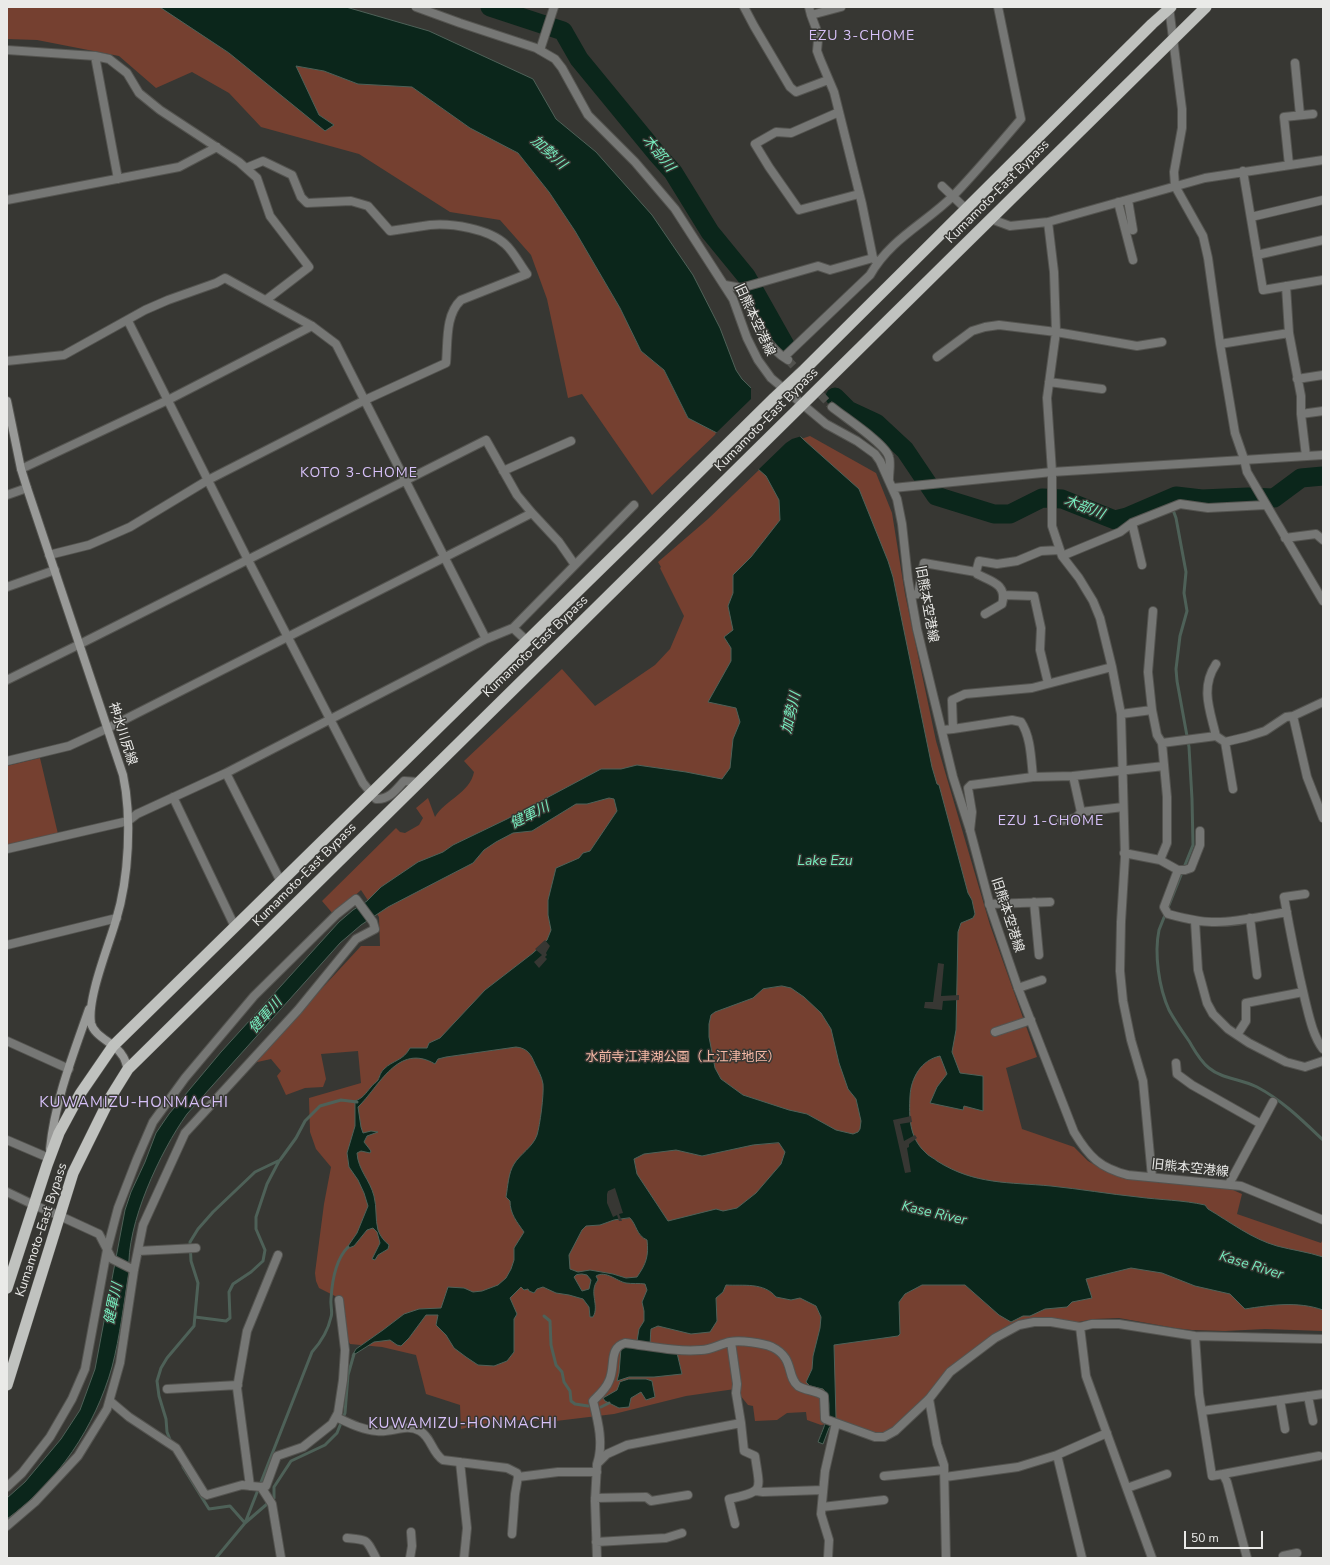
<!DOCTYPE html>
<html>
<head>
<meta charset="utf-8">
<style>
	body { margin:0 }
	#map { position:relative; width:1330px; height:1565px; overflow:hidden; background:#373733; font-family:"Nunito Sans",sans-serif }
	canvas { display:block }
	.frame { position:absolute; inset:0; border:8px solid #eaeae8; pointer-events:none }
	.scale { position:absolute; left:1184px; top:1531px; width:79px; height:18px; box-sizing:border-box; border:2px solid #eaeae8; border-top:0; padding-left:5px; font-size:12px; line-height:14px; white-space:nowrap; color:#eaeae8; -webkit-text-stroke:3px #373733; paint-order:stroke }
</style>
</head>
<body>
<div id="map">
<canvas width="1330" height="1565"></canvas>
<div class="frame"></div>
<div class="scale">50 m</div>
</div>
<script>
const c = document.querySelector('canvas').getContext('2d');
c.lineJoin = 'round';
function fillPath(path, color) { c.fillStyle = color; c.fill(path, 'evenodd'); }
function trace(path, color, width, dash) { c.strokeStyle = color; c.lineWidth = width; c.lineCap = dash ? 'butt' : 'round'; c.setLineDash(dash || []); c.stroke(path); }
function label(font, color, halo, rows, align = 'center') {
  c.font = font + ' "Nunito Sans","Noto Sans JP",sans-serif'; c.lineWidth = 3; c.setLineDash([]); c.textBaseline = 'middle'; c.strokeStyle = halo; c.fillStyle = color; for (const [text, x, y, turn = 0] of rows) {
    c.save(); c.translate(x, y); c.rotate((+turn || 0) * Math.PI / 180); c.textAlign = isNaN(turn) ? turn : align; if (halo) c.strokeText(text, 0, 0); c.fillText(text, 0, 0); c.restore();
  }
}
const green = new Path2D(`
	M7 7H160L229 53 270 86 334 125 319 115 295 66 324 71 358 84 412 87 470 128 518 153 549 192 575 231 620 308 641 351 664 370 688 418 717 433 652 495 582 394 568 398 547 299 531 255 500 220 450 212 359 154 261 127 229 93 192 72 156 88 119 56 37 40 7 39Z
	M810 436 876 473 892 513 905 594 936 741 990 925 1037 1057 1006 1068 1022 1129 1074 1147 1088 1161 1105 1171 1126 1179 1222 1185 1242 1194 1237 1214 1321 1243 1323 1239V1331L1265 1329 1225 1331 1192 1330 1175 1328 1119 1318 1094 1319 1073 1323 1035 1317 1022 1322 952 1366 914 1410 901 1423 881 1435 836 1422 821 1425 807 1420 806 1412 787 1413 777 1420 755 1421 753 1406 748 1405 735 1389 686 1396 614 1414 556 1421 501 1420 461 1429 460 1405 426 1394 416 1355 382 1347 350 1344 347 1339 344 1303 335 1296 319 1288 316 1281 315 1273 324 1204 331 1167 316 1149 310 1132 309 1098 361 1083 358 1051 321 1054 326 1079 323 1087 305 1088 286 1095 277 1076 281 1071 271 1059 253 1063 361 946H380L379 917 361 890 334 915 322 901 396 828 400 832 405 833 419 825 423 818 416 808 428 798 435 817C445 800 470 793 474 772L464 761 562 669 595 706 655 665 670 649 684 616 660 568 661 567 658 562 708 519 786 444Z
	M40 758 58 834 7 845V766Z`);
const water = new Path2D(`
	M160 7H346L429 31 533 79 556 119 596 152 652 215 693 275 720 328 736 370 742 379 804 440 859 489 888 561 893 577 932 767 937 784 939 785 968 893 972 900 975 914 973 918 961 923 958 932 956 1030 952 1052 960 1073 983 1076V1111L964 1106 963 1110 930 1103 937 1087 947 1074 940 1056C921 1060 911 1078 910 1096 909 1117 909 1137 925 1152 928 1156 934 1158 937 1161 975 1185 1009 1182 1051 1186 1080 1189 1109 1194 1138 1197 1160 1200 1183 1200 1205 1205L1208 1209C1230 1222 1252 1239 1277 1246 1292 1250 1308 1252 1323 1257V1310C1298 1301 1270 1305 1245 1309L1230 1294 1195 1286 1162 1273 1131 1268 1086 1279 1092 1298 1072 1302 1067 1307 1045 1309 1030 1316H1023L1011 1322 999 1315 965 1285H922L905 1294 899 1302 900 1334 898 1336 834 1345 836 1418 829 1428 823 1444 818 1442C824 1426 836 1404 823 1389L810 1386 806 1382 812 1369 813 1356 820 1328 821 1317 816 1306 800 1298 791 1300 776 1297C764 1282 743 1286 726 1285L723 1292 716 1298 717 1321 710 1332 691 1334 658 1326 651 1329C650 1336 651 1342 649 1349L677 1353 682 1374 654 1377H629L617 1381 619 1373 621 1348 627 1347H636L639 1329 644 1321V1311L642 1302 647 1290 645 1284C639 1283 632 1284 626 1283 616 1281 606 1270 596 1276L598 1280C588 1292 600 1305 593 1317H590L589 1307 583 1299 569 1295 556 1293 543 1287 537 1289 534 1293 529 1291 528 1289 524 1290 521 1287 510 1298 517 1314 514 1319V1352L507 1361 494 1366 478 1365 466 1357 454 1348 446 1335 436 1325 438 1315H426L409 1338 401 1346 397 1345 390 1340 374 1342 352 1356 356 1349 383 1330 404 1314 419 1309 441 1308 448 1287 464 1288 473 1292 482 1291 498 1285 506 1278 511 1269 514 1260V1248L524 1232C517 1222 510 1214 510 1201L506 1197C508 1186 508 1174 514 1164 520 1154 533 1147 537 1135 540 1125 544 1095 543 1084 542 1077 538 1070 535 1064 531 1054 527 1048 516 1047L446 1057 438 1059 435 1064C398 1042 379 1087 358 1107L361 1127 363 1133 371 1131 378 1132 367 1136 364 1142 371 1151 370 1153 361 1151 357 1153C358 1170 370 1180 374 1196 377 1207 375 1219 378 1230 380 1236 384 1241 389 1245L388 1249 378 1255 375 1260 372 1259 380 1243 377 1232 373 1228 367 1230 354 1246 346 1249 357 1233 368 1206 364 1193 358 1180 349 1167 347 1153 355 1126V1101C363 1098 365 1094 371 1087 373 1084 376 1083 378 1080 380 1076 380 1073 384 1069 393 1060 403 1061 410 1048H427L429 1043 440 1038 485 990 533 953 547 940 551 930 548 915V900L556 868 579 858 583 853 590 851 617 811 614 799 609 798 587 804H576L532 831 513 833 496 842 484 850 473 863 388 907 361 925 340 943 187 1114C160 1152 126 1224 129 1271 124 1303 120 1336 112 1367 95 1427 58 1482 7 1519V1498L25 1482 61 1439 80 1410 95 1369 125 1210 131 1192 145 1162 156 1133 169 1114 221 1052 339 922 353 910 367 901 381 887 418 862 443 852 453 845 507 819 601 769H621L637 765 686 772 722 779 730 768 733 739 740 722 736 708 708 702 731 661V648L724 637 733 630 728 606 733 593V575L751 557 780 520 779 500 766 476 717 433 688 418 664 370 641 351 620 308 575 231 549 192 518 153 470 128 412 87 358 84 324 71 296 66 319 115 334 125 325 131 229 53ZM782 986 791 988 804 997 821 1013 831 1029 839 1063 848 1089 856 1099 861 1121 860 1129 858 1132 853 1134 836 1130 807 1114 789 1110 743 1095 721 1079 715 1068 709 1037V1024L711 1015 715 1012 753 998 763 989ZM779 1143 785 1152 781 1164 756 1193 737 1208 723 1211 716 1209 668 1221 637 1174 634 1159 644 1154 676 1150 702 1156 753 1145ZM630 1218C637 1225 636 1235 647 1240 649 1256 646 1264 637 1277L626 1278 613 1274 590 1270 578 1272 570 1269 569 1255 582 1230 586 1226 600 1225 614 1220ZM582 1274 587 1275 591 1280 589 1289 582 1291 574 1277 576 1275Z
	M629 1379H646L652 1381 655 1397 646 1400 641 1392 631 1398 629 1407 619 1408 605 1401 603 1398 617 1390 620 1382Z`);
const pier = new Path2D(`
	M751 386 802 436 792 439 786 443 757 471 715 434 751 399Z
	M545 940 550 946 546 953 547 955 545 957 547 959 539 968 534 962 542 955 535 949Z
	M938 963 944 964 941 996 959 995V1000L943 1001 942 1010 924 1008 925 1002H933Z
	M911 1116 912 1122 900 1124 904 1141 915 1135 917 1138 909 1144V1147L907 1148 911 1172 905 1173 893 1120Z
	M615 1188 623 1213 619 1214 622 1221H619L617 1215 613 1217 607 1203V1194L608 1191Z`);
const stream = new Path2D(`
	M1169 499 1176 518 1186 572 1184 593 1187 611 1180 636 1176 669 1177 681 1189 747 1192 799 1193 845 1159 930C1154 954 1159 988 1169 1010 1175 1021 1182 1031 1189 1041 1195 1051 1200 1061 1209 1068 1222 1079 1242 1079 1257 1087 1282 1100 1303 1121 1323 1140
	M544 1316 550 1321 551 1345 556 1365 562 1372 564 1382 570 1391 571 1401 575 1404 588 1406
	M195 1317 226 1321 230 1318 229 1292 233 1284 251 1272 263 1261 265 1250 256 1229V1217L267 1184 279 1161
	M601 1407 609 1403
	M171 1442 167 1432 166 1419 159 1396 157 1381 161 1368 167 1358 194 1326 198 1283 191 1261 190 1242 198 1229 213 1212 255 1172 280 1160 296 1138 305 1121 320 1106 341 1100 357 1102
	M183 1467 209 1509 230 1506 245 1523
	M245 1523 312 1352C321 1342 328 1331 331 1317 333 1312 330 1305 331 1299 332 1282 336 1259 348 1247
	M216 1558 245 1523 274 1498V1487L291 1461 325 1445 337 1433 345 1413 348 1375 354 1354`);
const river = new Path2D(`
	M490 7 563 31 579 59 657 154 673 172 710 232 746 276 786 347
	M835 397 848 410 876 423 905 450 936 496 994 514H1010L1042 498 1062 499 1115 520 1127 517 1176 496 1202 499 1248 497 1274 498 1301 478 1323 476`);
const minorTunnel = new Path2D(`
	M788 360 832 407`);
const minor = new Path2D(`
	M744 7 754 26 790 87 796 92 828 80
	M809 7 811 15
	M841 7 811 15 817 31 818 40 817 51 820 59 834 92 862 204 873 258 877 262
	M1169 7 1182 109V128L1174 172 1175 186 1203 236 1208 258 1220 344 1235 433 1244 459 1247 472 1323 601
	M7 50 95 56 109 59 127 73 139 93 160 110 239 162 257 178 270 216 309 267 266 300
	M540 50 554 7
	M95 56 118 179
	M1295 63 1300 115
	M839 112 791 133 776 132 755 144 769 167 799 210 859 194
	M1289 165 1284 117 1313 114
	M1243 171 1263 290 1323 280
	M942 186 966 209
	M7 200 179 167 217 147
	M1128 200 1133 230
	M1118 202 1133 260
	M1251 217 1323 200
	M991 219 1010 226 1048 222 1205 178 1323 160
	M1048 222 1054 272 1056 332 1047 398 1052 472V526L1062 556 1079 578 1093 601 1100 618 1112 667 1121 714 1125 857 1121 922 1120 971 1123 1001 1131 1040 1143 1081 1152 1177
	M1257 255 1323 240
	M725 285 741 288C753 313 762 345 788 360
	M1286 286 1289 333 1301 396V414L1306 456
	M741 288 818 266 830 270 873 258
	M128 321 248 560 363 783 376 799C389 800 396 790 404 781L418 782
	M1220 344 1289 333
	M784 357 870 275C890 239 926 223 954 195 977 171 999 145 1021 119L998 7
	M937 357 972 331 985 327 999 325 1056 332 1137 346 1162 342
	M7 361 64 355 145 310 168 300 216 283 225 278 312 326 336 344 486 639 226 773 137 814 128 821
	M1297 379 1323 375
	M1049 382 1102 389
	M832 407C844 417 886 444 889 457 891 463 889 472 889 479
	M1301 414 1323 411
	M21 469 168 400 312 326
	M503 471 571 441
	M7 495 27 488
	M532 513 559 542 575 565
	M1132 523 1142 565
	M1285 538 1316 534 1323 540
	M49 555 89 545 130 527 208 480 365 400 446 363C448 342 445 315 461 300L527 274C520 265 514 252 505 244 489 229 452 223 430 225 417 227 403 229 390 231L368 206 351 201 307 203 301 197 292 175 263 161 246 168
	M1062 556 1120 532 1132 523 1180 504 1208 508 1266 505
	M976 572 977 574C990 581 1008 584 1002 604L985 614
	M7 587 55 570
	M911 595 918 594 924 563 976 572 979 561 997 564 1017 561 1041 551 1060 550
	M1003 595 1034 596 1041 628 1040 650 1048 683
	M513 628 527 641
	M486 639 513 628 634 505
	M1216 664C1200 688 1210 710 1216 736
	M1152 710 1148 672 1153 611
	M1121 714 1152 710 1157 735 1162 743 1216 736 1225 742 1246 737 1265 731 1286 717 1293 716 1323 702
	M1293 716 1307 777 1323 818
	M953 729 1012 720 1021 722C1031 737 1031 759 1033 777L971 785 968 788 972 812 970 830
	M943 730 953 729 952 700 965 694 1032 688 1112 667
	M1225 742 1233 789
	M7 761 69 746 108 728 532 513 517 495 486 440 80 644
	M226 773 281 882
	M1073 776 1081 812 1123 807
	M1033 777 1073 776 1164 766
	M173 797 235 927
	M1061 821 1076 818 1081 812
	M1124 853 1160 860 1178 870 1164 907 1168 914C1183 918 1197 922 1212 922 1236 923 1262 916 1287 912
	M1160 860 1167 843V797L1162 743
	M1178 870H1185L1191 868 1200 845V831
	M1305 894 1284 897C1290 931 1297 966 1305 1000 1309 1016 1313 1036 1323 1049
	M1034 902 1039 955
	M989 904 1050 902
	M1250 918 1257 975
	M1195 921 1198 970 1207 1003 1213 1014 1228 1029 1249 1043 1286 1062 1305 1067 1323 1061
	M7 945 117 918
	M1018 988 1042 980
	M1237 1035 1246 1021V1003L1303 992
	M7 1041 69 1069
	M1176 1063 1177 1074 1192 1085 1261 1124
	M7 1140 49 1158
	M1229 1184 1273 1102
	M34 1205 60 1216 99 1234 112 1259 134 1270
	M138 1251 196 1248
	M1080 1327 1086 1376 1152 1558
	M1195 1336 1199 1394 1212 1476 1223 1474 1227 1482 1247 1558
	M167 1389 238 1385
	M1308 1396 1313 1421
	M929 1399 937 1444 944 1465 946 1558
	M1280 1400 1285 1429
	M110 1401 129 1417 176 1448 204 1493 207 1495 242 1485 261 1487 272 1504 281 1558
	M1202 1411 1323 1394
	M336 1417C349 1423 362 1430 377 1431 392 1433 406 1423 420 1431 431 1437 432 1453 443 1460L507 1468 517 1473 518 1477 515 1494 512 1534
	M1057 1455 1082 1558
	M460 1462 467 1528 464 1558
	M597 1464C604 1444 598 1421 593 1401 599 1395 606 1389 609 1381 616 1367 608 1348 625 1343 650 1346 675 1352 701 1350 711 1350 720 1344 730 1342 740 1340 763 1343 772 1347 795 1358 786 1376 798 1386 806 1391 816 1390 824 1396L825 1419 875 1437H884L895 1431 929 1399 950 1372 995 1338 1019 1325 1034 1322H1051L1080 1327 1092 1324H1119L1195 1336 1323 1339
	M1223 1474 1319 1456
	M884 1476 944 1470
	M518 1477 558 1472H597
	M945 1477 1018 1467 1057 1455 1107 1433
	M250 1486 237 1388 247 1331 278 1255
	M7 1487 22 1473 50 1437 72 1399 85 1369 107 1250 118 1208 137 1159 153 1122 185 1078 254 996 337 914 356 899 373 922 375 929 356 939 298 1010 185 1133 143 1225 134 1270 120 1363 107 1409 78 1456 35 1502 7 1526
	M261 1487 266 1486 277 1456 303 1447 332 1424 338 1413 343 1380 345 1350 339 1300
	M1127 1488 1167 1474
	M756 1491 763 1492 823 1490
	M595 1498 646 1497 651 1501 688 1495
	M822 1507 884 1500
	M735 1524 729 1499C765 1491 760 1491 755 1456L744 1451 741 1423
	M347 1538C369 1540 366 1539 376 1558
	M596 1542 666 1538 682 1533
	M410 1558 412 1546 411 1532
	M597 1558 595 1501 597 1464 607 1454 627 1445 741 1423 736 1393 737 1384 731 1342
	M828 1558 829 1540 821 1514 825 1471 836 1423
	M1284 1558 1283 1556 1297 1553`);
const tertiary = new Path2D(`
	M416 7 460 23 536 48 555 59 562 68 588 115 635 162 675 209 733 299 747 338 758 360 771 378 826 424 857 441 875 454 880 461 897 499 902 524 908 579 917 629 953 777 970 830 991 909 1018 988 1074 1132C1089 1157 1100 1168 1128 1175L1241 1186 1323 1220
	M893 488 1052 472 1323 455
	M7 680 80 644
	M7 849 128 821
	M995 1032 1031 1020
	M7 1192 34 1205`);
const secondary = new Path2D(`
	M7 401 21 469 27 488 123 775C132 817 129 878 116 920 109 945 87 998 91 1023 94 1037 115 1043 122 1055 125 1058 126 1064 128 1069
	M50 1149C55 1100 73 1055 89 1009`);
const trunk = new Path2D(`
	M7 1288 47 1165 59 1133 80 1094 113 1046 629 541 774 398 804 370 1152 24 1171 7
	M7 1385 73 1173 110 1098 128 1069 1206 7`);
const streetNames = [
	["Kumamoto-East Bypass",998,192,-45],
	["旧熊本空港線",754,320,65],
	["Kumamoto-East Bypass",767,420,-45],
	["旧熊本空港線",926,604,80],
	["Kumamoto-East Bypass",536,647,-44],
	["神水川尻線",122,734,72],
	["Kumamoto-East Bypass",305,875,-45],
	["旧熊本空港線",1007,915,72],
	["旧熊本空港線",1190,1169,6],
	["Kumamoto-East Bypass",42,1230,-72]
];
const parkNames = [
	["水前寺江津湖公園（上江津地区）",683,1058]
];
const neighbourhoodNames = [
	["EZU 3-CHOME",862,37],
	["KOTO 3-CHOME",359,474],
	["EZU 1-CHOME",1051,822]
];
const waterNames = [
	["加勢川",548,153,42],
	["木部川",658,154,51],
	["木部川",1084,508,21],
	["加勢川",792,713,-77],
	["健軍川",530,816,-27],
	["Lake Ezu",825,862],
	["健軍川",266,1016,-49],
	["Kase River",934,1214,13],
	["Kase River",1251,1266,17],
	["健軍川",114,1304,-78]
];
const quarterNames = [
	["KUWAMIZU-HONMACHI",134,1103],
	["KUWAMIZU-HONMACHI",463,1424]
];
fillPath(green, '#754030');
fillPath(water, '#0b261b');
trace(water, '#4e6158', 1);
fillPath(pier, '#373733');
trace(stream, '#4e6158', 3);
trace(river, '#0b261b', 19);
trace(minorTunnel, '#52524e', 8, [8, 4]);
trace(minor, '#545450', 10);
trace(tertiary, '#545450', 10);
trace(secondary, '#545450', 10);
trace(trunk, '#545450', 12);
trace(minor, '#767775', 8);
trace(tertiary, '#767775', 8);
trace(secondary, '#999a98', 8);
trace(trunk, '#c0c2bf', 11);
label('13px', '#eaeae8', '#373733', streetNames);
label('13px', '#f6b9a6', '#373733', parkNames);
c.letterSpacing = '1px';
label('14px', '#d7c1f9', '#373733', neighbourhoodNames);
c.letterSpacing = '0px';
label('italic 14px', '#76edbe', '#373733', waterNames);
c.letterSpacing = '1px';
label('15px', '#d7c1f9', '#373733', quarterNames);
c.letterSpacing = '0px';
</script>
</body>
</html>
